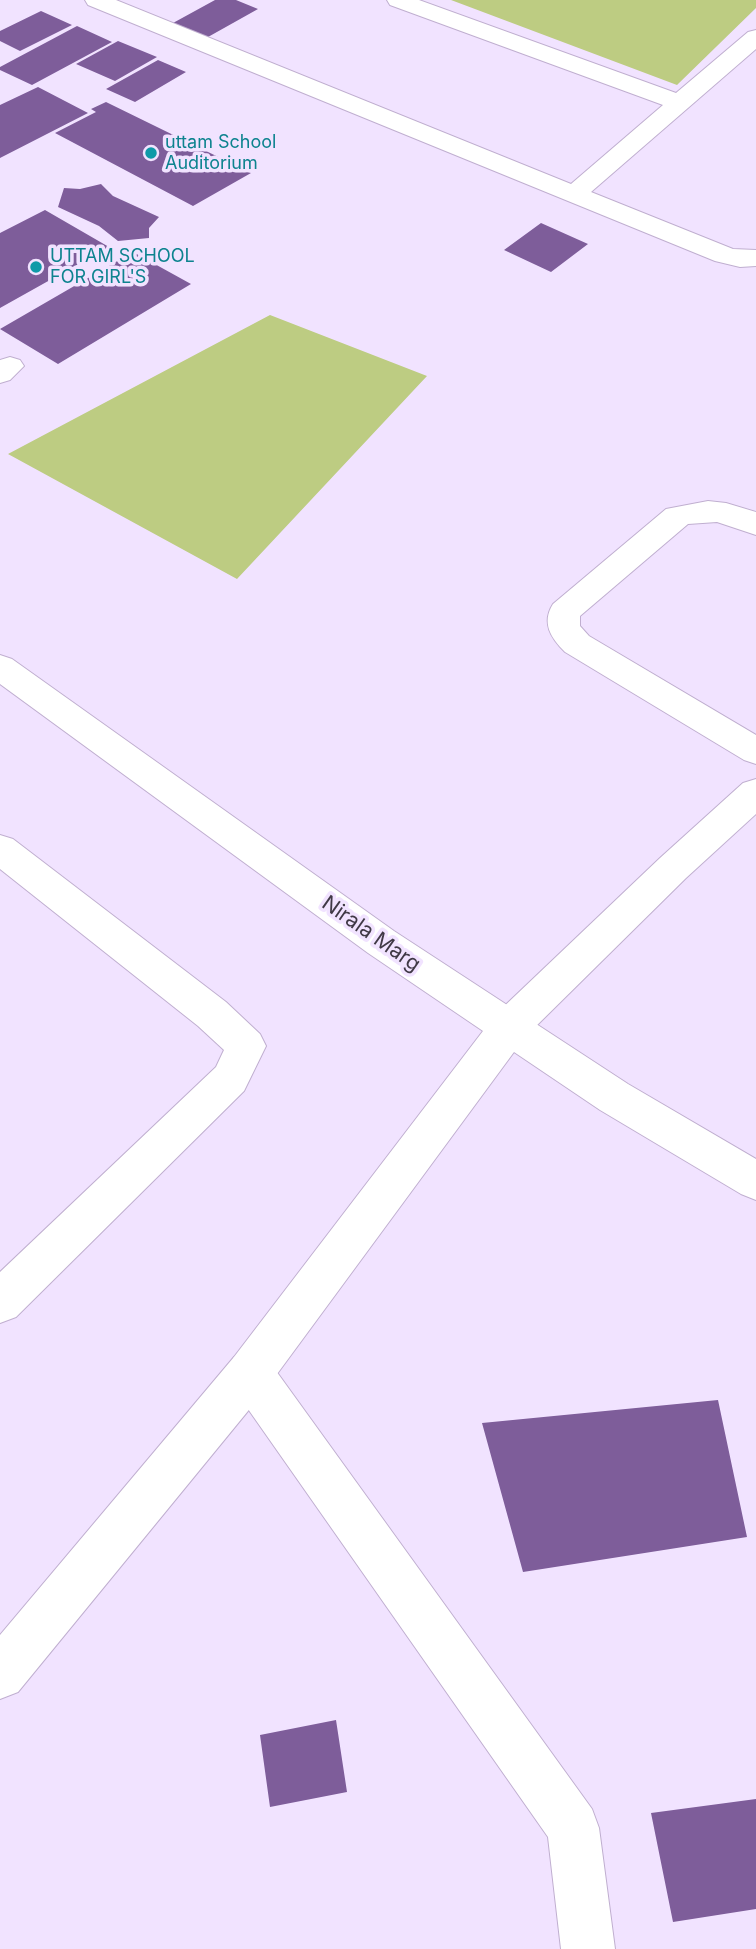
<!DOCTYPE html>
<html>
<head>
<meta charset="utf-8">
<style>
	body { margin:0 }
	canvas { display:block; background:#f1e3ff }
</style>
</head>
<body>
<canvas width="756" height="1949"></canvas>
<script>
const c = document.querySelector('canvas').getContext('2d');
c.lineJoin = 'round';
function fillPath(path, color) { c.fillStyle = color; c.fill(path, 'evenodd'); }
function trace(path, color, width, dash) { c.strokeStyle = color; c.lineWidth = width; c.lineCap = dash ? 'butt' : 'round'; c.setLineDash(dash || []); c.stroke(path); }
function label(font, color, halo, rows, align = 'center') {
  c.font = font + ' Inter,sans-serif'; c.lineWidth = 7; c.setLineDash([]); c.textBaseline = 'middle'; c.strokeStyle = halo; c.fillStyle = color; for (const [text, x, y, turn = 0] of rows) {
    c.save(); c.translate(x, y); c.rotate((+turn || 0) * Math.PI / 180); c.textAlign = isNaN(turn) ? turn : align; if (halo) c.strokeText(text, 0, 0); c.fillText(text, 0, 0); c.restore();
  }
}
const green = new Path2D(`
	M451 0H756V8L677 85Z
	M270 315 427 376 237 579 8 454Z`);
const building = new Path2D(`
	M215 0H236L258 9 208 37 173 23Z
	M41 11 72 25 20 51 0 41V31Z
	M77 26 112 42 32 85 0 70V67Z
	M118 41 157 57 115 81 76 64Z
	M158 60 186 72 135 102 106 89Z
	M38 87 88 113 0 158V105Z
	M106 102 251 173 193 206 55 133 96 112 91 109Z
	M101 184 113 196 159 217 149 228V238L118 241 99 226 58 207 64 188 80 189Z
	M45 210 109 247 0 308V233Z
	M541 223 588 244 551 272 504 250Z
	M133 252 191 284 58 364 0 329Z
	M718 1400 747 1537 523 1572 482 1423Z
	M336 1720 347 1792 270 1807 260 1735Z
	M756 1799V1909L673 1922 651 1813Z`);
const minor = new Path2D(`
	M85 0H116L571 184 663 105 390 5 387 0H419L676 93 748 32 756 30V49L591 192 733 249 756 250V266L740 267 715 261 88 5Z
	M10 357 20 360 24 366 10 380 0 383V360Z
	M708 501 726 503 756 512V535L717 522 688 524 580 616V626L589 636 756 735V764L744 760 565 652C551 638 541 623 553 604L666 509Z
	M756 779V814L686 878 524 1038 510 1043 496 1038 490 1026 496 1014 660 858 743 783Z
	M0 835 13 839 226 1002 260 1034 266 1046 244 1091 16 1317 0 1323V1272L216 1067 224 1050 198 1026 0 869Z
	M250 1351 266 1357 592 1809 599 1828 615 1949H561L548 1837 234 1389 227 1373 234 1357Z`);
const tertiary = new Path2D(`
	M0 655 12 659 394 931 628 1084 756 1159V1200L741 1194 600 1110 514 1052 266 1389 18 1692 0 1699V1635L234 1357 483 1031 368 953 0 684Z`);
const markers = [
	[151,153,7,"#0f9aa8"],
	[36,267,7,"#0f9aa8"]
];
const farCulturenames = [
	["uttam School",165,143],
	["Auditorium",165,164],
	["UTTAM SCHOOL",50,257],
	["FOR GIRL'S",50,278]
];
const streetNames = [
	["Nirala Marg",371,934,35]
];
fillPath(green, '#bdcc82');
fillPath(building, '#7e5d9a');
trace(minor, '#c0afd0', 2);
trace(tertiary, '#c0afd0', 2);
fillPath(minor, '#fff');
fillPath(tertiary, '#fff');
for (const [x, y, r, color] of markers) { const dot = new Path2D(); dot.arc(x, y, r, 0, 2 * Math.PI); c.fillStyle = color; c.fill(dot); trace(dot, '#f1e3ff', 2.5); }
label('18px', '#0d838f', '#f1e3ff', farCulturenames, 'left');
label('21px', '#403946', '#f1e3ff', streetNames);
</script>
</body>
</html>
